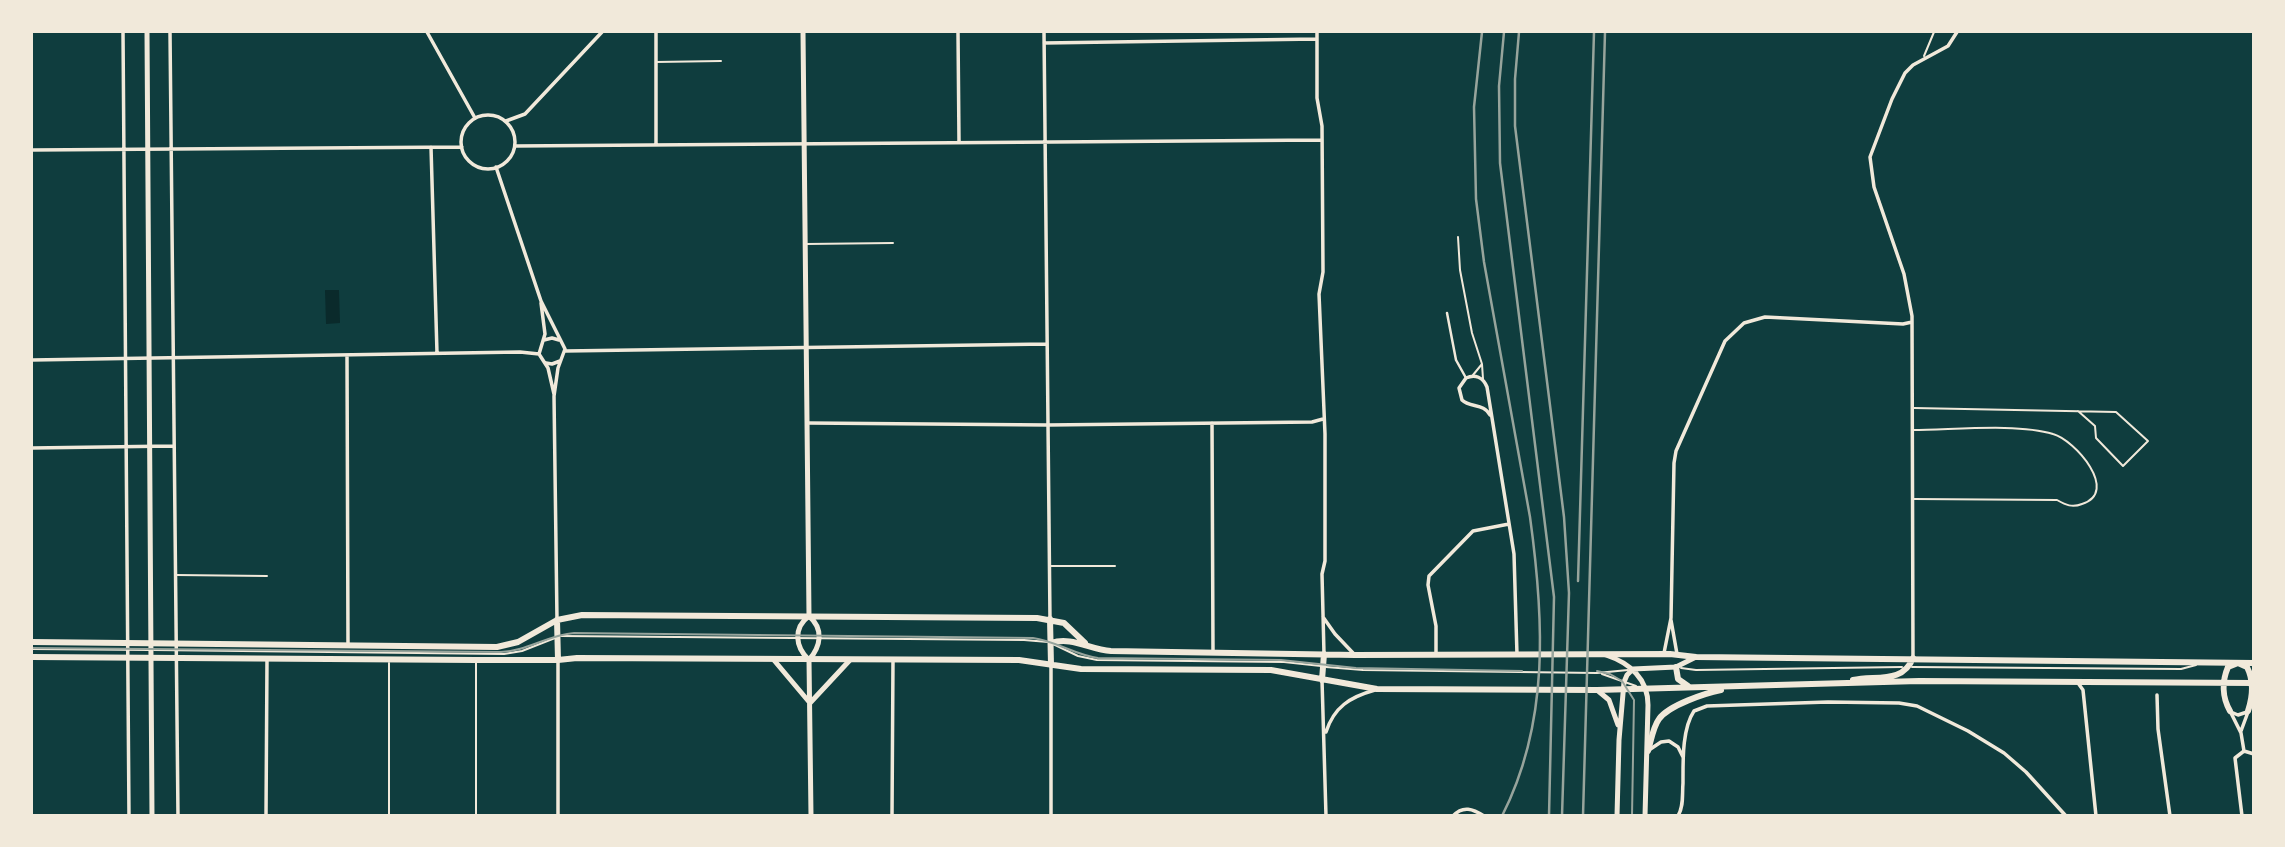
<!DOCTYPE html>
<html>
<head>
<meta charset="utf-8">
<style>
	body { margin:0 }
	#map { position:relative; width:2285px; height:847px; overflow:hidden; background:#0f3d3e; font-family:Roboto,sans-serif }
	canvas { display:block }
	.frame { position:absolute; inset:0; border:33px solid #f1e9da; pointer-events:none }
</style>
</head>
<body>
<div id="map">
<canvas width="2285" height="847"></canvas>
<div class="frame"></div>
</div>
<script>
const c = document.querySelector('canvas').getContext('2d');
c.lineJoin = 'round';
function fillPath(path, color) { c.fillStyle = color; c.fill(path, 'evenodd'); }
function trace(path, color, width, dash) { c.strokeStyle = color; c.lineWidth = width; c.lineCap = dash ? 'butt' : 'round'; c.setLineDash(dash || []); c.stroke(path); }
const water = new Path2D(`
	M325 290H339L340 323 326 324Z`);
const service = new Path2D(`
	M1924 56 1934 32
	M656 62 721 61
	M1458 237 1460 270 1472 333 1482 364
	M806 244 893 243
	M1473 375 1482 364 1483 379
	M1914 408 2116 412 2148 441 2123 466 2096 438 2095 426 2078 411
	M1913 430C1952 430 2018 423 2053 434 2075 440 2120 492 2082 504 2072 508 2066 505 2057 500L1914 499
	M1050 566H1115
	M176 575 267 576
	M561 636 1024 640 1048 642
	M1053 644 1078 656 1097 660 1284 662 1321 666
	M32 649 149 650
	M154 650 504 654 522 651 555 638
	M389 663V816
	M1326 667 1363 670 1597 673 1628 670
	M1912 667 2181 669 2196 665
	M1681 668 1696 670 1902 667
	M1602 674 1636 686
	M476 816V663`);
const pedestrian = new Path2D(`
	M1447 313 1456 360 1466 378`);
const minor = new Path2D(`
	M123 32 129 816
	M170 32 178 816
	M427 32 475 118
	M656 32V145
	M958 32 959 141
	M1044 32 1050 619
	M1317 32V98L1322 126 1323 272 1319 294 1325 434V561L1322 574 1324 654
	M1044 43 1317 39
	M461 142a27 27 0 1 1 54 0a27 27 0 1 1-54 0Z
	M506 121 525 114 602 32
	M515 146 1322 140
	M431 147 437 353
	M32 150 462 147
	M496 167 541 301 565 349 558 368 554 396 557 620
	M541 303 545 334 539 354 548 368 554 394
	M544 340 552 338 559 340
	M565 351 1047 344
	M347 356 348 644
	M32 360 520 352 539 354
	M546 363 552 364 560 361
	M1490 415C1484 403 1470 408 1462 400L1459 388 1466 378C1475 374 1483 377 1487 387L1514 554 1517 655
	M808 423 1048 425 1312 422 1323 419
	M1212 423 1213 652
	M32 448 173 446
	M1323 617 1335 634 1354 654
	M1671 620 1677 654
	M1664 653 1671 618 1674 463 1676 451 1725 341 1744 323 1765 317 1903 324 1912 322
	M1436 655V626L1428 585 1429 576 1473 531 1509 524
	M1913 658 1912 316 1904 274 1874 187 1870 157 1892 99 1905 73 1913 65 1948 46 1957 32
	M558 660V816
	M1051 665V816
	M1322 680 1326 816
	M2078 683 2083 690 2096 816
	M2157 695 2158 729 2170 816
	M2230 711 2241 733 2244 751
	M2231 712 2238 715 2247 712
	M2241 731 2248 712
	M1326 732C1334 707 1350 697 1375 690
	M1649 750 1661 742 1669 741 1678 747 1683 757
	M266 816 267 660
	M892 816 893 660
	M1453 816C1463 805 1473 809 1484 816
	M1678 816C1684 806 1682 794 1683 783 1683 761 1682 729 1694 711L1707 706 1828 702 1899 703 1917 706 1968 731 2004 753 2026 772 2066 816
	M2242 816 2235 758 2244 751 2254 754`);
const tertiary = new Path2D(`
	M803 32 809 616C824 629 821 646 809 660
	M809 616C793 628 795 647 809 660
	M773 659 810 703
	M809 660 811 816
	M810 703 850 660`);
const secondary = new Path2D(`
	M147 32 152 816
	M1606 655C1630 663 1648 679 1648 705L1645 816
	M1597 690 1609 700 1618 725
	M1617 816 1619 740 1624 682 1627 675 1633 669 1676 667 1696 657`);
const primary = new Path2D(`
	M1050 619 1051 665
	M557 620 558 660
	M32 642 497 647 518 642 557 620 582 615 1037 618 1064 623 1085 643
	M1051 643C1072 636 1090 650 1111 651L1355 655 1670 654 1696 657 2254 663
	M32 657 476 660H558L577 658 1019 660 1081 669 1271 670 1377 689 1597 690 1919 681 2254 683
	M1676 667 1678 679 1688 686
	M1322 680 1324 654
	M1853 680C1875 675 1903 684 1913 658
	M2230 711C2222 697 2222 681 2228 667L2238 663 2247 667C2254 681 2253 696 2248 711
	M1648 751C1651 741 1653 727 1659 719 1669 705 1706 693 1721 690`);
const tram = new Path2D(`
	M32 648 501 652C527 651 548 635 574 633L1033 638C1056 641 1075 655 1098 658L1281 660 1356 668 1522 671
	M1597 671 1610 674 1622 681 1634 700 1632 816`);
const rail = new Path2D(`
	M1482 32 1474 107 1476 199 1484 262 1530 517C1544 618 1550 722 1502 816
	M1504 32 1499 86 1500 163 1554 597 1549 816
	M1519 32 1515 79V126L1564 517 1569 593 1562 816
	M1578 581 1594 32
	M1583 816 1605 32`);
fillPath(water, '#0a2a2b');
trace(service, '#f1e9da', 2);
trace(pedestrian, '#f1e9da', 2.5);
trace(minor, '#f1e9da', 3.5);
trace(tertiary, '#f1e9da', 5);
trace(secondary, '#f1e9da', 5);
trace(primary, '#f1e9da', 6);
trace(tram, '#97a49c', 2);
trace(rail, '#97a49c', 2.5);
</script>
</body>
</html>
